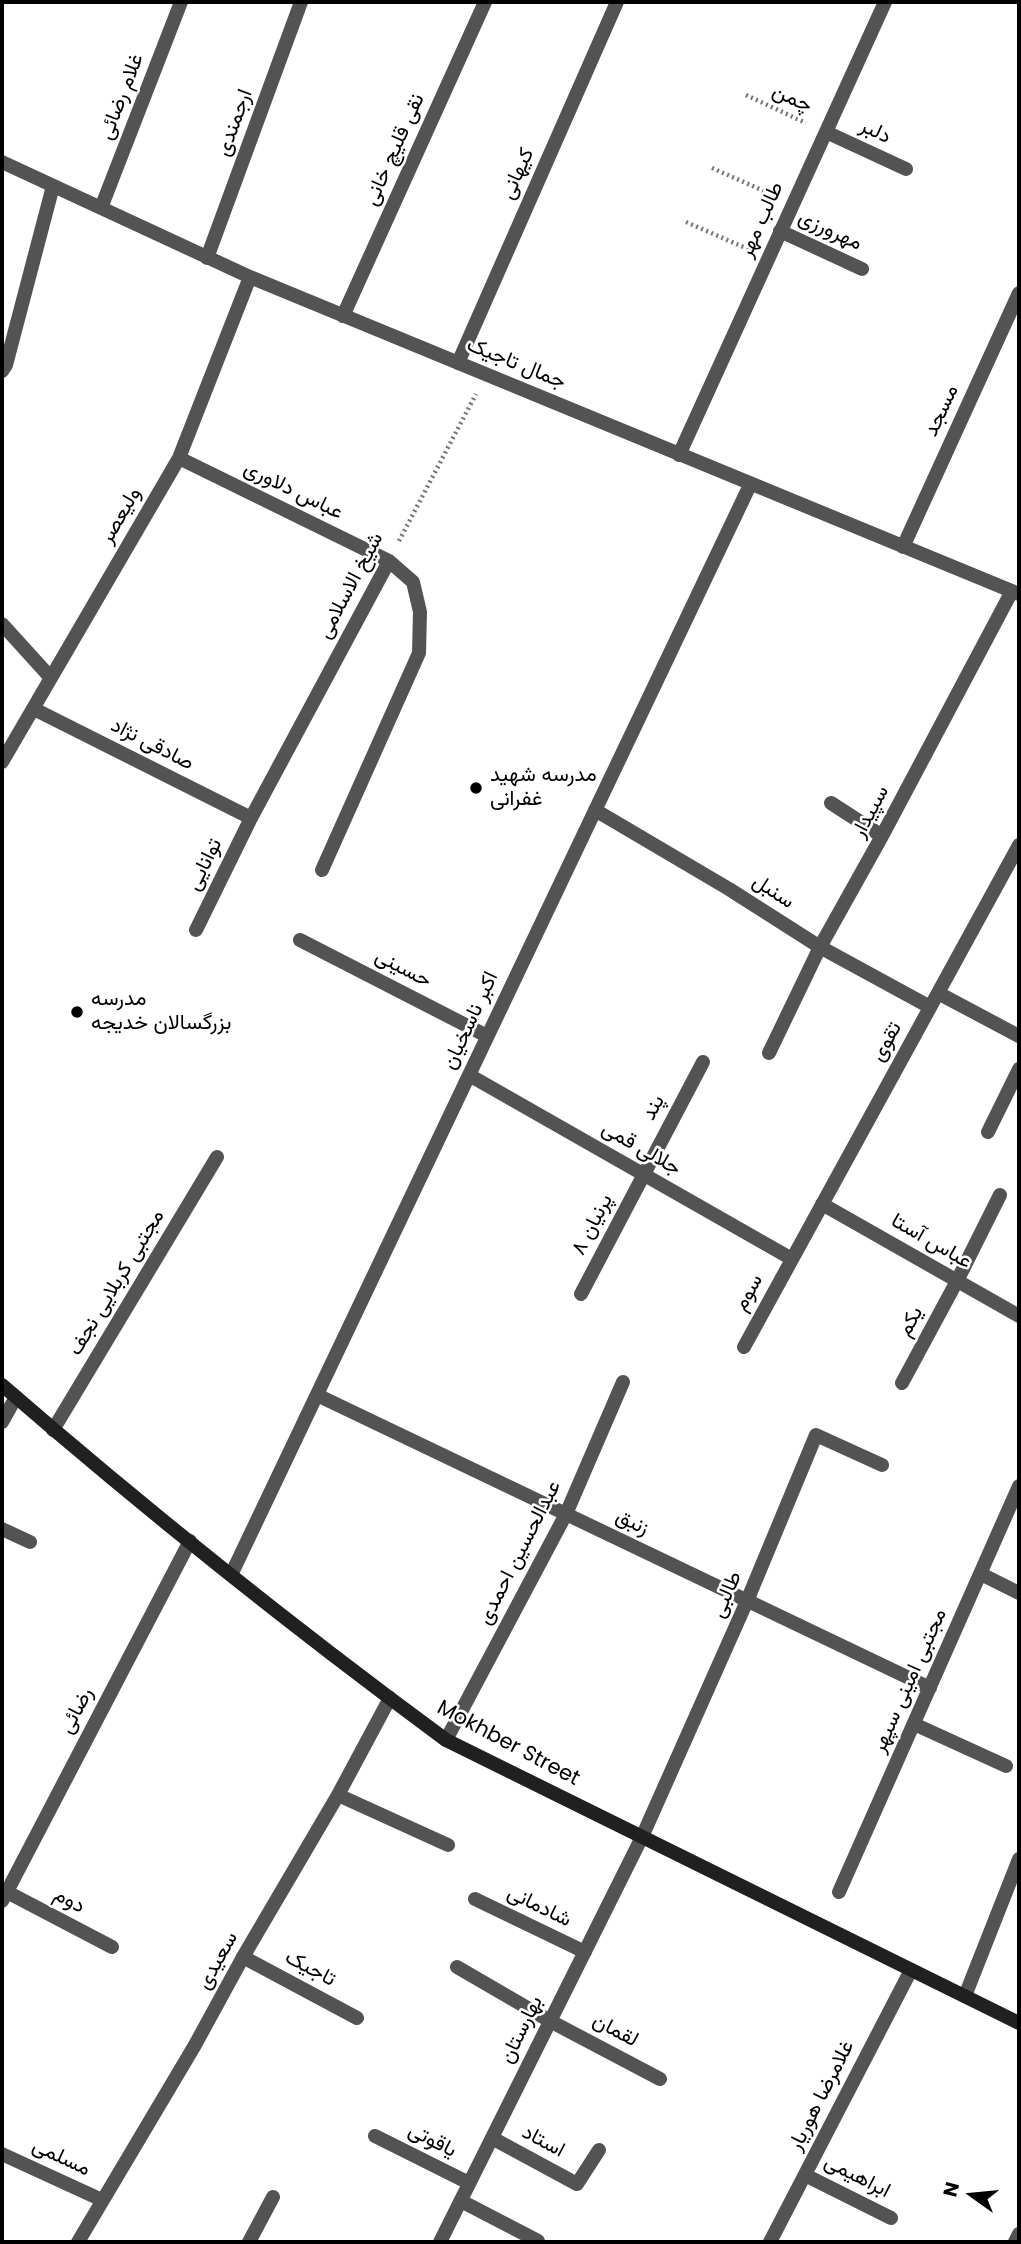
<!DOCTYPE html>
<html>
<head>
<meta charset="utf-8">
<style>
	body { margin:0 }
	#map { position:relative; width:1021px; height:2244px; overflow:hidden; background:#fff; font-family:Poppins,sans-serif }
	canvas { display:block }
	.frame { position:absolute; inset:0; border:4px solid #000; pointer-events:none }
	.north { position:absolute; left:937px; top:2160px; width:70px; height:70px; -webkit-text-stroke:5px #fff; paint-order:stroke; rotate:285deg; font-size:19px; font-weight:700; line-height:28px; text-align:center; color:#000 }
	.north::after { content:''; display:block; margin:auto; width:24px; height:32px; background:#000; clip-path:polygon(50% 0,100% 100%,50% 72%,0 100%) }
</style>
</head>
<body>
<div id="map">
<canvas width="1021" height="2244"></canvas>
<div class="frame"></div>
<div class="north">N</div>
</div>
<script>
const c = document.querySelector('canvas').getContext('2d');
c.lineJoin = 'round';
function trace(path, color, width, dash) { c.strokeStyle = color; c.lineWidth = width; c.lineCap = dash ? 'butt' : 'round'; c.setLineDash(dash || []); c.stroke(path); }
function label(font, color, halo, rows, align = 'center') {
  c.font = font + ' Poppins,Vazirmatn,sans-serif'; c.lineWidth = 5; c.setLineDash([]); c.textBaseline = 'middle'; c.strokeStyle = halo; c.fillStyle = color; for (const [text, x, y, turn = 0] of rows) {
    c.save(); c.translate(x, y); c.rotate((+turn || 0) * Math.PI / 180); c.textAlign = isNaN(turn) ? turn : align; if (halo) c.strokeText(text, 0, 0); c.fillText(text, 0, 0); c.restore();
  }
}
const path = new Path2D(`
	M746 95 806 123
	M712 168 773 195
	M686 222 748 249
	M399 541 476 394`);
const street = new Path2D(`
	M826 132 906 169
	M2 162 250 277 1019 594
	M101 208 181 2
	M780 231 862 269
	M207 258 301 2
	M343 316 485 2
	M458 363 617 2
	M2 371 6 365 53 186
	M679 455 885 2
	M179 458 389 561 413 582 420 612 419 653 322 870
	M903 547 1019 293
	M2 624 51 678
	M34 709 251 818
	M2 762 179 458 250 277
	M831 803 882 836
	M595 810 729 889 820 947 930 1007
	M196 930 251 818 389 561
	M300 940 487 1036
	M938 993 1019 1036
	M769 1053 820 947 882 836 1012 591
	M469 1075 792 1259
	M988 1132 1019 1069
	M822 1204 1019 1316
	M581 1294 703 1062
	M744 1347 1019 845
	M902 1383 957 1281 1000 1195
	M317 1395 930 1688
	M2 1422 16 1397
	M53 1430 217 1157
	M2 1529 30 1542
	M981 1574 1019 1593
	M231 1575 750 485
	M914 1724 1006 1766
	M446 1740 566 1514 623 1382
	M338 1795 448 1845
	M7 1892 112 1947
	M839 1892 1019 1486
	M475 1899 585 1952
	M2 1901 190 1541
	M243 1957 357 2018
	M457 1967 550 2021 660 2079
	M965 1996 1019 1859
	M375 2136 469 2183
	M492 2138 577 2184 599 2150
	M2 2154 102 2200
	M805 2175 891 2218
	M461 2201 538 2241
	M78 2242 195 2045 243 1957 338 1795 390 1698
	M249 2242 273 2197
	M440 2242 642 1837 747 1601 816 1435 882 1465
	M770 2242 911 1970
	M1015 2242 1019 2234`);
const secondary = new Path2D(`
	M2 1385C145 1509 294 1628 446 1740L1019 2023`);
const markers = [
	[476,788,7,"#000"],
	[77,1012,7,"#000"]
];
const streetNames = [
	["غلام رضائی",122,97,-69],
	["چمن",792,99,25],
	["ارجمندی",235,123,-70],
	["دلبر",875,132,25],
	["نقی قلیچ خانی",395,150,-66],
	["کیهانی",518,174,-66],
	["طالب مهر",762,220,-66],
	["مهرورزی",830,231,25],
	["جمال تاجیک",516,364,22],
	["مسجد",942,411,-65],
	["عباس دلاوری",293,491,26],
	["ولیعصر",121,516,-60],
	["شیخ الاسلامی",351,586,-62],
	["صادقی نژاد",152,745,27],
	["سپیدار",871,812,-62],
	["توانایی",205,865,-64],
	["سنبل",773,892,33],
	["حسینی",403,969,27],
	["اکبر ناسخیان",471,1021,-65],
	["تقوی",887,1042,-61],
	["پند",654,1108,-62],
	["جلالی قمی",641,1149,30],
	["پرنیان ۸",593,1225,-63],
	["عباس آستا",931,1242,30],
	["مجتبی کربلایی نجف",117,1283,-59],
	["سوم",749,1293,-61],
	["یکم",911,1322,-62],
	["زنبق",632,1523,26],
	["عبدالحسین احمدی",520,1553,-63],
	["طالبی",727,1595,-67],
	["مجتبی امینی سپهر",910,1681,-66],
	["رضائی",77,1711,-62],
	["Mokhber Street",508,1744,28],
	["دوم",69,1901,28],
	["شادمانی",539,1907,26],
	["سعیدی",218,1961,-61],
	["تاجیک",310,1969,28],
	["بهارستان",522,2030,-64],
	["لقمان",615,2031,28],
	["غلامرضا هوریار",822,2096,-63],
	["یاقوتی",432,2141,27],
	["استاد",543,2142,28],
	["مسلمی",61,2158,25],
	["ابراهیمی",857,2177,27]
];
const poiNames = [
	["مدرسه شهید",490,776],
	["غفرانی",490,800],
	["مدرسه",91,1000],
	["بزرگسالان خدیجه",91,1024]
];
trace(path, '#757575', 4.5, [2, 3.5]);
trace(street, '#535353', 14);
trace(secondary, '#202020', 14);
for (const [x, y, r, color] of markers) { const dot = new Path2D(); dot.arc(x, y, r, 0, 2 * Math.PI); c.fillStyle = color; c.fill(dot); trace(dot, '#fff', 2.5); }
label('21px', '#000', '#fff', streetNames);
label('21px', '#000', '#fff', poiNames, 'left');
</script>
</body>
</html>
